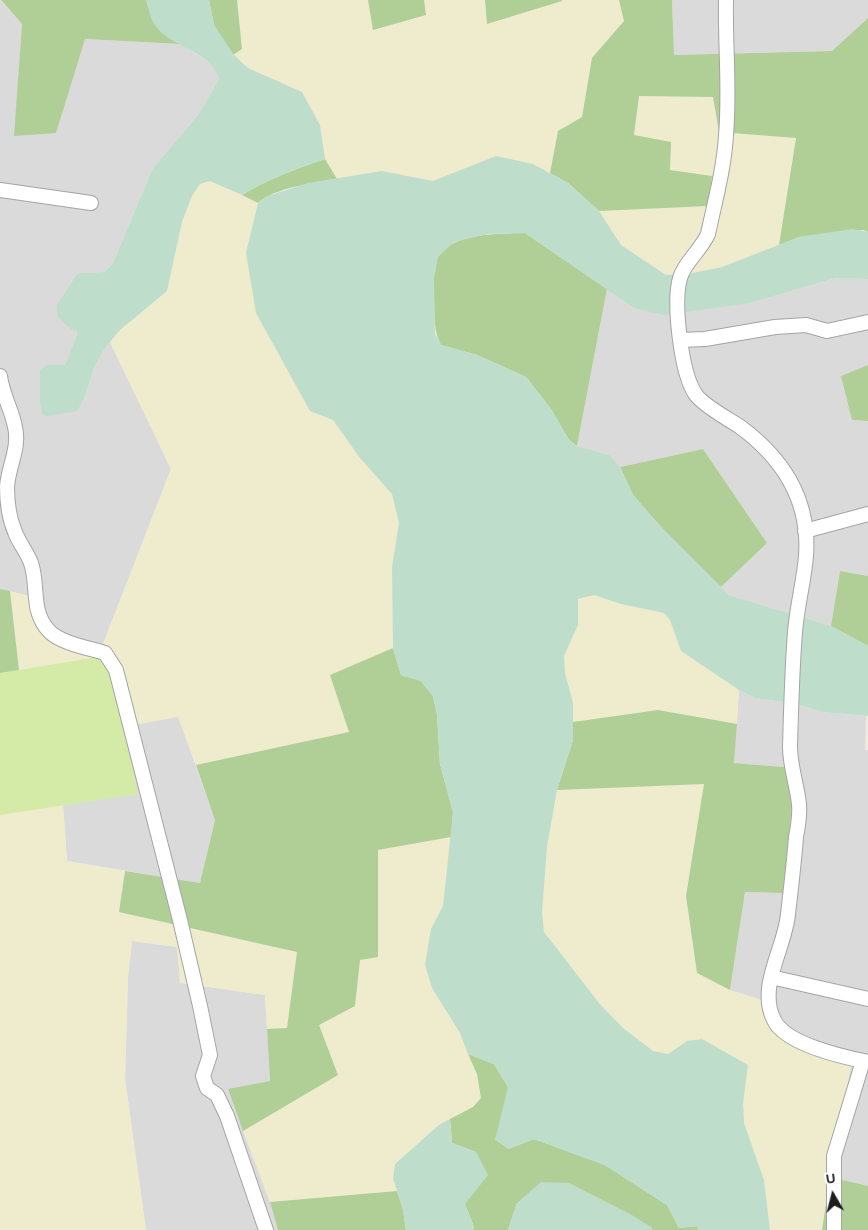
<!DOCTYPE html>
<html>
<head>
<meta charset="utf-8">
<style>
	body { margin:0 }
	#map { position:relative; width:868px; height:1230px; overflow:hidden; background:#efe9e3; font-family:Overpass,sans-serif }
	canvas { display:block }
	.north { position:absolute; left:808px; top:1170px; width:50px; height:50px; -webkit-text-stroke:4px #fff; paint-order:stroke; rotate:352deg; font-size:14px; font-weight:700; line-height:20px; text-align:center; color:#1d1d1d }
	.north::after { content:''; display:block; margin:auto; width:18px; height:22px; background:#1d1d1d; clip-path:polygon(50% 0,100% 100%,50% 72%,0 100%) }
</style>
</head>
<body>
<div id="map">
<canvas width="868" height="1230"></canvas>
<div class="north">U</div>
</div>
<script>
const c = document.querySelector('canvas').getContext('2d');
c.lineJoin = 'round';
function fillPath(path, color) { c.fillStyle = color; c.fill(path, 'evenodd'); }
function trace(path, color, width, dash) { c.strokeStyle = color; c.lineWidth = width; c.lineCap = dash ? 'butt' : 'round'; c.setLineDash(dash || []); c.stroke(path); }
const residential = new Path2D(`
	M0 0 22 24 15 135 56 132 84 39 180 44 205 59 216 69 219 79 198 115 153 168 113 263 104 272 78 273 77 335 65 365H47L84 399 94 368 105 348 110 342 171 469 98 657 49 635 33 597 0 589Z
	M672 0H868V18L832 51 674 55Z
	M836 278 868 279V365L841 376 852 420 868 421V576L840 571 831 626 729 595 721 587 767 543 703 449 620 467 610 455 577 446 607 289 634 308 750 303Z
	M739 690 755 698 797 704 822 712 866 716 865 750H868V1186L830 1177 852 1060 771 1032 730 990 745 892 783 893 796 768 734 763Z
	M178 716 215 820 200 883 67 861 63 805 137 794 124 727Z
	M132 941 177 947 181 983 265 995 270 1081 228 1090 270 1202 278 1230H146L125 1079 128 977Z`);
const farmland = new Path2D(`
	M237 0H368L373 30 426 15 424 0H485L487 24 562 0H619L624 21 592 58 582 117 558 131 550 173 533 164 496 156 433 181 382 171 337 179 325 159 320 125 302 92 248 68 234 55 242 48Z
	M639 96 713 97 719 132 796 137 779 245 722 267 688 274 666 275 621 245 599 211 708 206 634 135Z
	M210 181 258 203 246 253 310 411 333 420 360 458 392 494 399 523 392 567 393 648 331 675 349 732 196 765 178 717 124 727 98 657 19 670 10 591 33 597 49 635 98 657 171 469 110 342 120 330 167 291 182 222 192 196 200 184Z
	M594 595 621 604 664 613 670 619 681 651 739 690 737 724 658 710 573 722V703L565 673 564 656 578 625V599Z
	M705 784 686 896 697 973 730 990 769 1002 771 1032 852 1060 830 1177 822 1230H770L764 1180 744 1123 743 1104 748 1065 687 1041 668 1054 653 1051 623 1028 599 1003 544 932 542 912 547 847 557 790Z
	M63 805 67 861 125 871 120 912 297 952 287 1029H267L265 995 180 983 177 947 132 941 128 977 125 1079 146 1230H0V815Z
	M451 837 443 906 431 929 432 988 460 1033 477 1074 481 1098 473 1107 439 1125 393 1178 397 1191 270 1202 243 1131 338 1075 319 1025 355 1006 360 960 378 957V850Z`);
const grass = new Path2D(`
	M98 657 113 667 138 794 0 815V673Z`);
const forest = new Path2D(`
	M1 0H146C154 25 157 31 180 44L85 39 56 133 14 136 22 24Z
	M209 0H237L242 49 233 55 214 25Z
	M368 0H424L426 15 373 30Z
	M485 0H562V1L487 24Z
	M619 0H672L674 55 832 51 868 18V232L863 230 799 237 779 245 796 138 719 132 713 97 639 96 634 135 671 142 670 170 712 176 708 206 599 211 568 183 550 173 558 131 582 117 592 58 624 21Z
	M325 159 337 179C316 182 274 188 258 203L242 195C268 179 296 169 325 159Z
	M525 233 607 289 577 446 569 440 551 409 526 377 477 355 441 345C433 330 435 316 434 299 434 288 432 267 438 257 453 232 500 234 525 233Z
	M868 365V421L852 420 841 376Z
	M703 449 767 543 721 587 660 526 633 495 620 467Z
	M840 571 868 576V646L831 626Z
	M0 589 10 591 19 670 0 673Z
	M393 648 401 675 421 681 433 696 437 714 440 764 453 812 451 837 378 850V957L360 960 355 1006 319 1025 338 1075 243 1131 228 1089 270 1081 267 1029 287 1028 297 952 119 912 125 871 200 883 215 820 196 765 349 732 330 675Z
	M658 710 737 724 734 763 796 768 783 893 745 892 730 990 697 973 686 896 704 784 557 790 573 740V722Z
	M468 1054 494 1064 508 1087V1149L534 1139 605 1165 667 1205 679 1228 697 1226 698 1230H652L651 1227 517 1203 508 1230H473L474 1227 465 1204 476 1152 452 1143 450 1119 473 1107 481 1098 477 1074Z
	M830 1177 868 1186V1230H822Z
	M397 1191 403 1210 406 1230H278L270 1202Z`);
const wetland = new Path2D(`
	M146 0H209L214 25 234 55 248 68 302 92 320 125 325 159C296 169 268 179 242 195L210 181 200 184 192 196 182 222 167 291 120 330 105 348 94 368 84 399 77 411 47 416 43 415 40 404V370L47 365H65L77 335V331L72 330 58 317 57 305 78 273 104 272 113 263 153 168 198 115 219 79C210 48 168 49 153 22 150 16 148 7 146 0Z
	M496 156 533 164 568 183 599 211 621 245 666 275 688 274 722 267 799 237 852 229 868 232V279L836 278 750 303 663 315 634 308 525 233 488 234 454 242 438 257 434 279 435 334 441 345 477 355 526 377 551 409 569 440 577 446 610 455 620 467 633 495 660 526 729 595 831 626 868 646V716L822 712 797 704 755 698 739 690 681 651 670 620 664 613 621 604 594 595 578 599V625L564 656 565 673 573 703V740L557 790 547 847 542 912 544 932 599 1003 623 1028 653 1051 668 1054 687 1041 702 1039 748 1065 743 1104 744 1123 764 1180 770 1230H698L697 1226 679 1228 667 1205 605 1165 534 1139 508 1149 495 1140 508 1087 494 1064 468 1054 460 1033 432 988 425 965 431 929 443 906 453 812 440 764 437 714 433 696 421 681 401 675 393 648 392 567 399 523 392 494 360 458 333 420 310 411 256 313 246 253 258 203 265 197 308 183 382 171 433 181Z
	M450 1119 452 1143 476 1152 488 1175 465 1204 474 1227 473 1230H406L403 1210 393 1178 395 1164 439 1125Z
	M541 1182 569 1183 630 1214 651 1227 652 1230H508L517 1203Z`);
const minor = new Path2D(`
	M726 0C725 45 730 90 726 135 724 169 715 201 708 234 701 250 684 263 680 278 673 303 681 374 696 395 703 405 728 419 739 426 783 458 810 500 806 556 804 581 797 606 795 632 792 670 791 709 790 747 790 766 797 785 799 804 800 815 798 827 796 837 794 863 791 888 788 914 785 948 757 987 774 1020 785 1044 843 1057 868 1062
	M0 190 91 203
	M680 340 705 339 775 327 806 325 827 331 868 322
	M0 376C2 394 12 410 15 427 20 448 8 467 7 487 7 502 9 518 15 532 19 543 27 552 31 563 39 586 30 611 49 631 60 643 89 648 105 653L116 670 180 920 200 1006 210 1055 203 1076 207 1088 217 1095 227 1116 266 1230
	M805 531 868 514
	M771 977 868 999
	M834 1230V1156L863 1061`);
fillPath(residential, '#dbdada');
fillPath(farmland, '#eeeccd');
fillPath(grass, '#d3eba6');
fillPath(forest, '#b0cf96');
fillPath(wetland, '#bfddcb');
trace(minor, '#a4a4a4', 16);
trace(minor, '#fff', 14);
</script>
</body>
</html>
